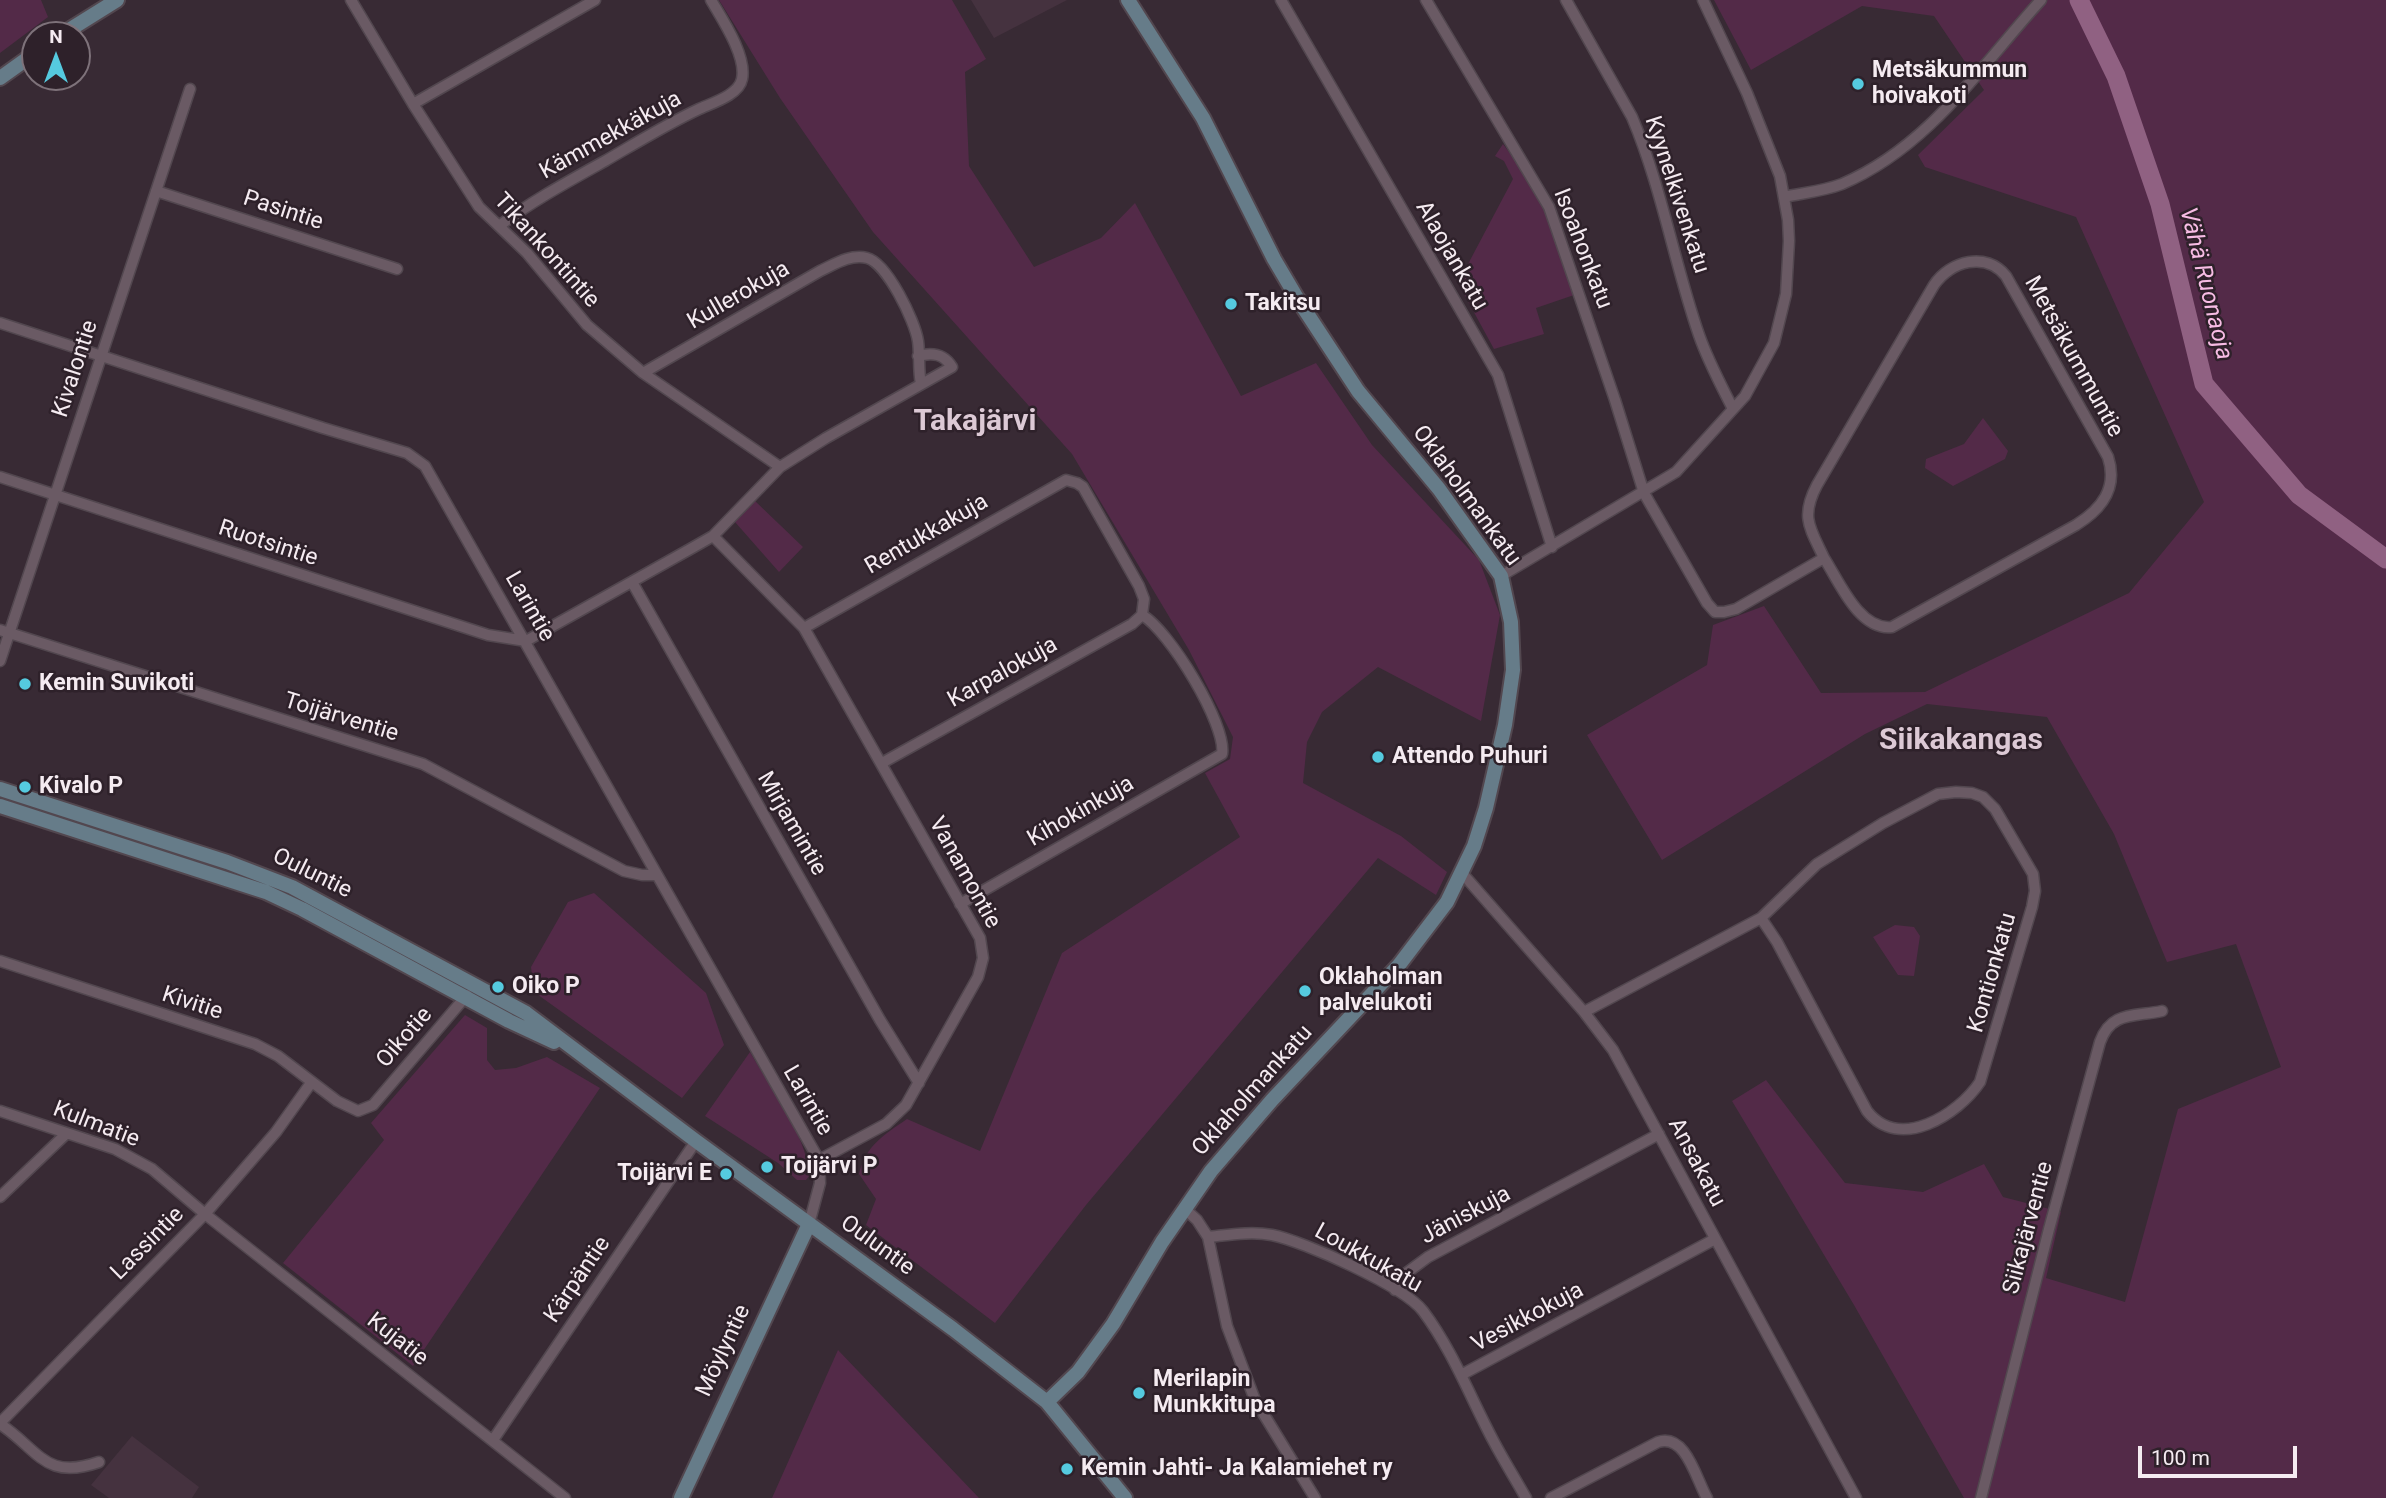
<!DOCTYPE html>
<html>
<head>
<meta charset="utf-8">
<style>
	body { margin:0 }
	#map { position:relative; width:2386px; height:1498px; overflow:hidden; background:#382a34; font-family:Roboto,sans-serif }
	canvas { display:block }
	.north { position:absolute; left:21px; top:21px; width:70px; height:70px; box-sizing:border-box; background:#2e212a; border:2px solid #7e727a; border-radius:50%; rotate:0deg; font-size:19px; font-weight:700; line-height:28px; text-align:center; color:#f5ebf1 }
	.north::after { content:''; display:block; margin:auto; width:24px; height:32px; background:#55cadf; clip-path:polygon(50% 0,100% 100%,50% 72%,0 100%) }
	.scale { position:absolute; left:2138px; top:1446px; width:159px; height:32px; box-sizing:border-box; border:4px solid #f5ebf1; border-top:0; padding-left:9px; font-size:21px; line-height:24px; white-space:nowrap; color:#f5ebf1; -webkit-text-stroke:5px #2e212a; paint-order:stroke }
</style>
</head>
<body>
<div id="map">
<canvas width="2386" height="1498"></canvas>
<div class="north">N</div>
<div class="scale">100 m</div>
</div>
<script>
const c = document.querySelector('canvas').getContext('2d');
c.lineJoin = 'round';
function fillPath(path, color) { c.fillStyle = color; c.fill(path, 'evenodd'); }
function trace(path, color, width, dash) { c.strokeStyle = color; c.lineWidth = width; c.lineCap = dash ? 'butt' : 'round'; c.setLineDash(dash || []); c.stroke(path); }
function label(font, color, halo, rows, align = 'center') {
  c.font = font + ' Roboto,sans-serif'; c.lineWidth = 5; c.setLineDash([]); c.textBaseline = 'middle'; c.strokeStyle = halo; c.fillStyle = color; for (const [text, x, y, turn = 0] of rows) {
    c.save(); c.translate(x, y); c.rotate((+turn || 0) * Math.PI / 180); c.textAlign = isNaN(turn) ? turn : align; if (halo) c.strokeText(text, 0, 0); c.fillText(text, 0, 0); c.restore();
  }
}
const built = new Path2D(`
	M971 0H1067L994 38Z
	M132 1436 199 1487 192 1498H109L91 1485Z`);
const green = new Path2D(`
	M0 0H41L48 17 0 53Z
	M719 0H952L986 59 965 72 969 166 1034 267 1101 238 1135 203 1241 396 1316 363 1372 445 1479 560 1500 615 1481 721 1378 667 1322 712 1307 742 1303 783 1401 836 1447 872 1436 895 1378 858 1086 1205 995 1323 866 1225 876 1199 859 1174C866 1145 884 1135 907 1119L980 1151 1062 953 1240 837 1205 773 1230 759 1233 737 1189 650 1072 454 873 232 780 98Z
	M1714 0H2386V1498H1964L1854 1305 1732 1101 1766 1080 1845 1183 1923 1192 1984 1164 2003 1197 2061 1212 2046 1278 2125 1302 2178 1109 2281 1067 2236 944 2167 962 2114 834 2047 717 1927 704 1865 734 1662 860 1587 735 1707 665 1713 625 1764 606 1821 693 1925 692 2129 593 2204 502 2076 217 1925 167 1918 155 1984 90 1934 16 1862 6 1751 70Z
	M1503 144 1530 180 1550 217 1574 295 1536 308 1544 334 1494 349 1458 283 1513 179 1504 161 1495 156Z
	M1983 418 2008 451 2005 459 1953 486 1925 468 1926 459 1964 444Z
	M755 501 803 547 779 572 735 522Z
	M594 893 706 993 724 1045 682 1098 534 992 531 967 568 902Z
	M1895 925 1914 927 1920 936 1914 976 1898 975 1873 937Z
	M465 1015 487 1028V1060L495 1070 516 1068 547 1057 600 1088 413 1366 283 1263 384 1140 371 1123Z
	M750 1052C772 1090 804 1131 810 1175L806 1180H797L778 1163 705 1116Z
	M838 1350 979 1498H772Z`);
const river = new Path2D(`
	M2079 0 2116 76 2160 204 2204 384 2299 495 2386 559`);
const street = new Path2D(`
	M351 0 413 104 479 207 527 253 587 325 643 373 780 467
	M1281 0 1498 375 1552 547
	M1426 0 1549 207 1615 400 1644 493 1707 603 1715 612H1724L1736 609 1824 558C1839 581 1859 631 1892 627L2076 525C2102 509 2118 488 2108 457L2006 276C1986 251 1950 261 1934 285L1817 485C1800 517 1810 528 1824 558
	M1566 0 1632 117C1662 188 1674 263 1699 335 1708 361 1721 385 1733 409
	M413 104 595 0
	M156 191 397 269
	M1784 197C1803 193 1824 191 1842 184 1929 147 1980 67 2041 0
	M499 226C532 201 569 181 605 161 636 143 667 124 699 109 712 103 739 95 742 79 747 56 722 19 711 0
	M0 323 323 428 407 453 425 466 819 1160 820 1183 809 1224
	M643 373 820 271C835 264 850 254 867 258 887 263 915 321 918 341 920 355 918 370 921 384
	M0 477 488 635 526 641 692 548 713 536 780 467 826 438 952 367C944 354 933 352 918 356
	M713 536 804 628 980 938 983 958 978 977 906 1105 886 1124 819 1160
	M1501 576 1676 472 1745 396 1774 343 1786 294 1789 241 1788 220 1780 176 1747 93 1703 0
	M632 582 880 1020 919 1083
	M804 628 1066 480 1077 483 1083 487 1139 586 1144 599 1142 615
	M0 630 423 764 624 871 642 875H656
	M0 661 190 89
	M882 763 1132 624 1142 615
	M1462 873 1584 1012 1613 1050 1856 1498
	M960 904 1222 754C1227 725 1169 630 1142 615
	M0 961 255 1044 278 1056 337 1101 358 1111 373 1105 467 995
	M1584 1012 1761 918 1817 864 1883 823 1938 794 1956 792 1972 793 1983 797 1995 809 2033 874 2035 891 2032 907 1980 1082C1958 1115 1899 1152 1867 1111L1777 942 1761 918
	M0 1111 115 1149 152 1169 205 1214 565 1498
	M0 1197 67 1133
	M1184 1208 1197 1220 1208 1237 1227 1326 1255 1400 1315 1498
	M1208 1237C1228 1235 1251 1231 1272 1235 1303 1241 1404 1286 1423 1311 1453 1351 1471 1399 1494 1442 1504 1461 1516 1480 1526 1498
	M1395 1290 1405 1274 1428 1257 1659 1134
	M1461 1375 1715 1239
	M0 1423 205 1214 276 1132 311 1083
	M0 1424C39 1450 45 1481 99 1462
	M493 1440 696 1141
	M1551 1498 1658 1442C1686 1433 1696 1479 1707 1498
	M1981 1498 2049 1229 2100 1042C2111 1011 2134 1017 2162 1011`);
const secondary = new Path2D(`
	M61 35 117 0
	M0 78 35 53
	M0 789 227 862 292 887 526 1013 696 1141 953 1329 1047 1402 1125 1498
	M0 806 266 892 302 909 509 1021 554 1042
	M1047 1402 1078 1372 1113 1324 1162 1242 1211 1171 1272 1100 1399 965 1447 902 1474 846 1486 808 1505 725 1513 670 1511 622 1501 576 1439 489 1358 391 1297 298 1274 259 1203 118 1128 0
	M681 1498 809 1224`);
const markers = [
	[1858,84,7,"#55cadf"],
	[1231,304,7,"#55cadf"],
	[25,684,7,"#55cadf"],
	[1378,757,7,"#55cadf"],
	[25,787,7,"#55cadf"],
	[498,987,7,"#55cadf"],
	[1305,991,7,"#55cadf"],
	[767,1167,7,"#55cadf"],
	[726,1174,7,"#55cadf"],
	[1139,1393,7,"#55cadf"],
	[1067,1469,7,"#55cadf"]
];
const poiNames = [
	["Metsäkummun",1872,71],
	["hoivakoti",1872,97],
	["Takitsu",1245,304],
	["Kemin Suvikoti",39,684],
	["Attendo Puhuri",1392,757],
	["Kivalo P",39,787],
	["Oklaholman",1319,978],
	["palvelukoti",1319,1004],
	["Oiko P",512,987],
	["Toijärvi P",781,1167],
	["Toijärvi E",712,1174,"right"],
	["Merilapin",1153,1380],
	["Munkkitupa",1153,1406],
	["Kemin Jahti- Ja Kalamiehet ry",1081,1469]
];
const streetNames = [
	["Kämmekkäkuja",611,136,-29],
	["Kyynelkivenkatu",1676,195,72],
	["Pasintie",283,211,18],
	["Isoahonkatu",1582,249,69],
	["Tikankontintie",546,251,48],
	["Alaojankatu",1451,256,60],
	["Kullerokuja",739,296,-30],
	["Metsäkummuntie",2073,357,61],
	["Kivalontie",76,369,-72],
	["Oklaholmankatu",1466,496,54],
	["Rentukkakuja",927,535,-30],
	["Ruotsintie",268,544,18],
	["Larintie",529,607,60],
	["Karpalokuja",1003,673,-29],
	["Toijärventie",341,718,17],
	["Kihokinkuja",1081,812,-30],
	["Mirjamintie",791,824,60],
	["Vanamontie",964,873,61],
	["Ouluntie",312,874,26],
	["Kontionkatu",1993,973,-74],
	["Kivitie",192,1004,18],
	["Oikotie",405,1038,-49],
	["Oklaholmankatu",1253,1091,-48],
	["Larintie",807,1101,60],
	["Kulmatie",96,1125,21],
	["Ansakatu",1696,1163,62],
	["Jäniskuja",1466,1216,-28],
	["Siikajärventie",2029,1228,-75],
	["Lassintie",148,1244,-45],
	["Ouluntie",877,1246,36],
	["Loukkukatu",1368,1259,29],
	["Kärpäntie",578,1280,-56],
	["Vesikkokuja",1528,1318,-28],
	["Kujatie",397,1340,38],
	["Möylyntie",724,1351,-65]
];
const waterNames = [
	["Vähä Ruonaoja",2205,284,76]
];
const districtNames = [
	["Takajärvi",975,422],
	["Siikakangas",1961,741]
];
fillPath(built, '#45323f');
fillPath(green, '#532a48');
trace(river, '#906182', 19);
trace(street, '#52474f', 13);
trace(secondary, '#52474f', 18);
trace(street, '#6a5a64', 10);
trace(secondary, '#667c89', 14);
for (const [x, y, r, color] of markers) { const dot = new Path2D(); dot.arc(x, y, r, 0, 2 * Math.PI); c.fillStyle = color; c.fill(dot); trace(dot, '#2e212a', 2.5); }
label('bold 23px', '#f5ebf1', '#2e212a', poiNames, 'left');
label('23px', '#f5ebf1', '#2e212a', streetNames);
label('italic 24px', '#f7bce4', '#2e212a', waterNames);
label('bold 30px', '#dcc9d5', '#2e212a', districtNames);
</script>
</body>
</html>
